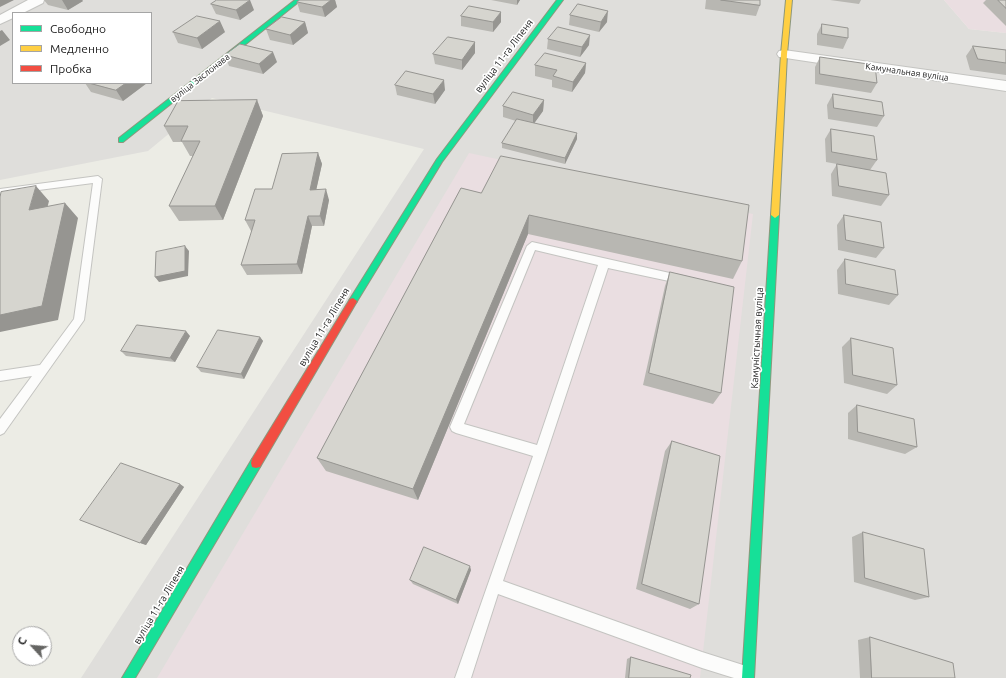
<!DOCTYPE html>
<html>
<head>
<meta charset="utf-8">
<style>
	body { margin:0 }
	#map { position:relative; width:1006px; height:678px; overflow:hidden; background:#ecece5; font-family:Ubuntu,sans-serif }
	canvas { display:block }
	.legend { position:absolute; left:12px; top:12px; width:140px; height:72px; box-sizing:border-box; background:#fff; border:1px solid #a5a5a5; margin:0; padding:5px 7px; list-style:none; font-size:12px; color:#1d1d1d }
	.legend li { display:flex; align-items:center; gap:8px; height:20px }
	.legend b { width:20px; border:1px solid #a5a5a5 }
	.north { position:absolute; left:12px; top:626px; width:40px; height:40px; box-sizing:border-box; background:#fff; border:1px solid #a5a5a5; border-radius:50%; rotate:296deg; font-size:11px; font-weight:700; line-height:16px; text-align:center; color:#1d1d1d }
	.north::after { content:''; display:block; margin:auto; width:14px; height:18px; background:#656563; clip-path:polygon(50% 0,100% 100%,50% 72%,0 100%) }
</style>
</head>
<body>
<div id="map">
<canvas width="1006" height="678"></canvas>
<ul class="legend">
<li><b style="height:5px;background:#16e098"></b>Свободно</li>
<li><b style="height:5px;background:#ffcf43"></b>Медленно</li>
<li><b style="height:5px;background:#f24e42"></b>Пробка</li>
</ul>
<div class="north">С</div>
</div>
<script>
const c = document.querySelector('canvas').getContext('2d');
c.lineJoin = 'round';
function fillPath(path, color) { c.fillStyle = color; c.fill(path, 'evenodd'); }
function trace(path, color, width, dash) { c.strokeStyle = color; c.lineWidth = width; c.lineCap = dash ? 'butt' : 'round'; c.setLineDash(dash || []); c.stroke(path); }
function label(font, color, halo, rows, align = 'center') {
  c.font = font + ' Ubuntu,sans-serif'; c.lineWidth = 3.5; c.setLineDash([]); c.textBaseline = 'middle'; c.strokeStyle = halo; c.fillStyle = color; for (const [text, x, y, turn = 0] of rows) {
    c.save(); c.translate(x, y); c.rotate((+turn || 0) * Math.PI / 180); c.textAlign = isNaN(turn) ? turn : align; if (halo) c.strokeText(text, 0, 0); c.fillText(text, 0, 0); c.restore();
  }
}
const residential = new Path2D(`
	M0 0H944L969 29 1006 33V678H81L424 149 212 98 148 151 0 180ZM13 13H151V83H13Z`);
const industrial = new Path2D(`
	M944 0H1006V33L969 29Z
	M469 153 753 214 700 678H157Z`);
const lane = new Path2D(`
	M98 176 102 179 84 320 4 433 0 435V419L32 376 0 381V371L40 365 74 319 93 183 0 195V189Z
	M532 242 683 276 687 277 688 280 687 283 683 284 608 268 547 452 503 581 702 652 746 666 751 669 754 674 752 678H734L702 668 498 594 471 678H455L533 456 456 433 452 431 450 427 527 246ZM535 250 598 265 537 445 464 424Z`);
const street = new Path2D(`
	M28 0H44L43 3 23 13H13V18L0 24V15Z
	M784 50 1006 81V91L779 57 777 54 779 51Z`);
const fast = new Path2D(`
	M295 0H301L123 142H119V138Z
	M557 0H563L442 162 356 303H350L349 301 350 299 437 159Z
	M775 212 779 215 754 678H742L771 215Z
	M256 458 260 459 261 463 260 467 135 678H122L252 459Z`);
const slow = new Path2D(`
	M786 0H792L787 54 779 215 775 218 771 215 781 54Z`);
const jam = new Path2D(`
	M353 298 357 301 356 303 260 467 256 468 252 467 251 463 252 459 350 299Z`);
const wall = new Path2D(`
	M44 0H82L83 1 68 10 48 5Z
	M300 0H335L337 7 325 17 300 12 297 2Z
	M491 0H520L517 5Z
	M706 0H760V5L756 16 705 9Z
	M830 0H861L859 4Z
	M986 0H1006V26L983 3Z
	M211 4 254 10 240 20 216 14Z
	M570 15 607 22 599 32 569 25Z
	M461 16 501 22 493 32 461 26Z
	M305 22 308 33 293 45 270 40 266 29Z
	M822 24 848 38 843 49 817 45V34Z
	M173 32H225L202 49 178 43Z
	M548 39 589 45 580 57 547 49Z
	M475 42V53L462 70 435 64 433 54Z
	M973 46 1006 50V75L970 70 966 56Z
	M225 55 277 62 263 74 229 66Z
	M820 57 877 83 871 93 815 84V67Z
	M586 63 585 73 572 92 552 87V80L535 76V65Z
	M85 83H147L123 101 91 92Z
	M395 85 445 90 435 104 397 95Z
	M833 94 884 116 877 127 828 119 827 105Z
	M257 100 263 116 223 220 179 221 169 206 193 156H190L182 142H173L164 126Z
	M544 100 543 111 534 123 577 139 565 164 502 148V143L516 121 503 117V106Z
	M831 129 877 160 870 170 889 195 881 206 832 196 831 174 837 164 826 162 825 139Z
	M318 153 322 164 316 190 329 200 324 226H312L302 274 247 275 241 265 252 231H251L245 220 272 189Z
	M461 188 742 261 733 279 528 234 418 500 326 471 317 458Z
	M844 215 884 248 876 258 838 250 837 225Z
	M845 259 898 295 889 305 838 294 837 270Z
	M670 272 721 393 713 404 643 385 665 286Z
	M190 336 175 362 126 356 121 351Z
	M260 337 263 341 244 379 201 372 197 367Z
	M851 338 897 385 887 394 844 383 842 347Z
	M857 405 917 447 905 454 848 439V413Z
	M672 441 699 604 690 609 636 589 665 451Z
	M180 484 184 487 146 545 80 520Z
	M863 532 929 597 915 600 854 582 852 537Z
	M471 570 458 604 413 584 410 580Z
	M870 637 955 678H860L858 640Z
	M631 657 690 678H625L627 659Z`);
const shadedWall = new Path2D(`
	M0 0H14L0 7Z
	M62 0H82L83 1 68 10Z
	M250 0 254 10 240 20 236 10Z
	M331 0H335L337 7 325 17 322 7Z
	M517 0H520L517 5Z
	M608 11 607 22 599 32 601 22Z
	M501 12V22L493 32V22Z
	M220 21 225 32 202 49 197 38Z
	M305 22 308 33 293 45 290 35Z
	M2 30 10 40 0 46V31Z
	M590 35 589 45 580 57 582 47Z
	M475 42V53L462 70V60Z
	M273 52 277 62 263 74 259 64Z
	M586 63 585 73 572 92 573 82Z
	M444 80 445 90 435 104 433 94Z
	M126 83H147L123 101 116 90Z
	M257 100 263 116 223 220 215 206Z
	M544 100 543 111 533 125V115Z
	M577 133V139L565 164V158Z
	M318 153 322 164 314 200 310 190Z
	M36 186 49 201 43 225 29 210Z
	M326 189 329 200 324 226 320 216Z
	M65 203 78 218 58 320 0 332V315Z
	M529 215 528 234 418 500 413 489Z
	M308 216 312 226 302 274 297 264Z
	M185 246 189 251 188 276 159 282 155 277Z
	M186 331 190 336 175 362 170 358Z
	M260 337 263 341 244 379 241 374Z
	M180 484 184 487 146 545 140 543Z
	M470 566 471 570 458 604 456 600Z`);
const building = new Path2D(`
	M217 0H250L236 10 211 4Z
	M300 0H331L322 7 297 2Z
	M721 0H760V5Z
	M998 0H1006V8Z
	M578 4 608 11 601 22 570 15Z
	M469 6 501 12 493 22 461 16Z
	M197 16 220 21 197 38 173 32Z
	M282 17 305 22 290 35 266 29Z
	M822 24 848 28V38L822 34Z
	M558 27 590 35 582 47 548 39Z
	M448 37 475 42 462 60 433 54Z
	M240 44 273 52 259 64 225 55Z
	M973 46 1006 50V63L978 59Z
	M545 53 586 63 573 82 553 76 557 70 535 65Z
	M820 57 875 65 877 83 820 74Z
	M406 71 444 80 433 94 395 85Z
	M89 83H126L116 90Z
	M513 92 544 100 533 115 503 106Z
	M833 94 882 102 884 116 834 108Z
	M257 100 215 206H169L200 141H181L188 126H164L178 101Z
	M517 119 577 133 565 158 502 143Z
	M831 129 874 136 877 160 832 152Z
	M318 153 310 190 326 189 320 216H308L297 264 241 265 255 220H245L255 189H272L282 154Z
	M501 156 749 205 742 261 529 215 413 489 317 458 461 188 481 193Z
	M837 164 886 173 889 195 839 186Z
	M36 186 29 210 65 203 42 306 0 315V197L1 192Z
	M844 215 881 222 884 248 846 240Z
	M185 246V271L155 277 156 252Z
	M845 259 895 270 898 295 846 284Z
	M670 272 734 287 721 393 649 373Z
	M137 325 186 331 170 358 121 351Z
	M218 330 260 337 241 374 197 367Z
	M851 338 893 348 897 385 853 375Z
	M857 405 914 419 917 447 858 432Z
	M672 441 720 456 699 604 642 584Z
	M121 463 180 484 140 543 80 520Z
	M863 532 924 549 929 597 865 578Z
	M424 547 470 566 456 600 410 580Z
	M870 637 953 663 955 678H872Z
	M631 657 691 675 690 678H629Z`);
const farStreetnames = [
	["Камунальная вуліца",907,72,8],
	["вуліца Заслонава",200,78,-38]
];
const streetNames = [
	["вуліца 11-га Ліпеня",504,56,-53],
	["вуліца 11-га Ліпеня",324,327,-59],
	["Камуністычная вуліца",757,338,-87],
	["вуліца 11-га Ліпеня",159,605,-59]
];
fillPath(residential, '#dfdedb');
fillPath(industrial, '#eadee1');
trace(lane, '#c4c4c1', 2);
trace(street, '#c4c4c1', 2);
trace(fast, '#8d977c', 2);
trace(slow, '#8d977c', 2);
trace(jam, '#8d977c', 2);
fillPath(lane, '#fcfcfb');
fillPath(street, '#fcfcfb');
fillPath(fast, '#16e098');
fillPath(slow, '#ffcf43');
fillPath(jam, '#f24e42');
fillPath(wall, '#b8b7b2');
fillPath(shadedWall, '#969591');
fillPath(building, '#d6d5cf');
trace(building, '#969591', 1);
label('9px', '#1d1d1d', '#fff', farStreetnames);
label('10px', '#1d1d1d', '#fff', streetNames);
</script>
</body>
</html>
